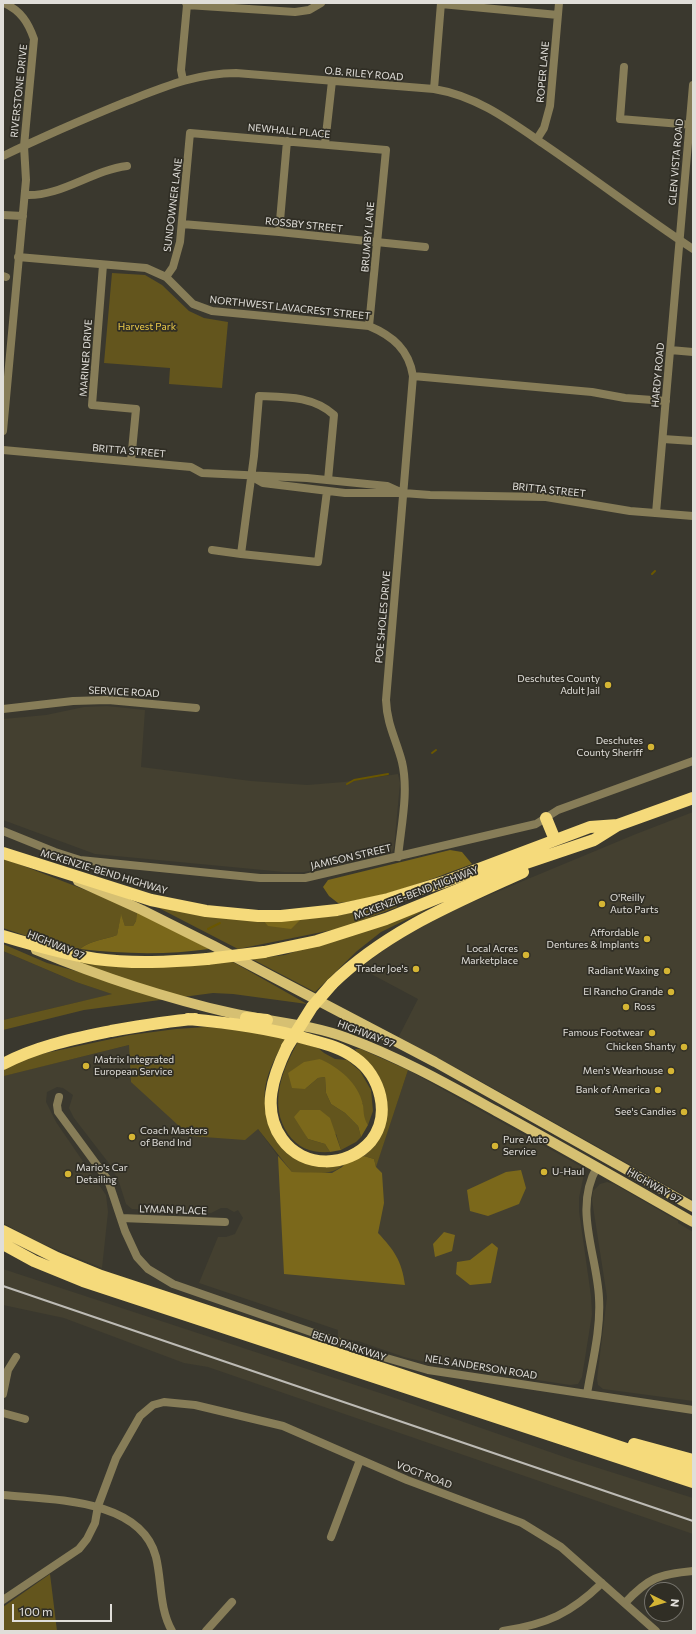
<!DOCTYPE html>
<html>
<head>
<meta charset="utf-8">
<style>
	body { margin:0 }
	#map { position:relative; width:696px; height:1634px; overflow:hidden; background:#3a382e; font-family:Commissioner,sans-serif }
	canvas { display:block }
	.frame { position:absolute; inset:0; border:4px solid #e0ded9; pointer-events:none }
	.north { position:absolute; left:644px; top:1582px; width:40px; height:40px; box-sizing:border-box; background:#302e25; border:1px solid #76746d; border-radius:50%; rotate:95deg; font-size:11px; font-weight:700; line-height:16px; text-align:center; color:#e0ded9 }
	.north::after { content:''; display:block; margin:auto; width:14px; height:18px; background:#d5b534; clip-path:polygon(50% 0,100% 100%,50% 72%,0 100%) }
	.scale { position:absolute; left:12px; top:1604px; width:100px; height:18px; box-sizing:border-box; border:2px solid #e0ded9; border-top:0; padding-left:5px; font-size:12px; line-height:14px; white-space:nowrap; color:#e0ded9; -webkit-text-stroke:3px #302e25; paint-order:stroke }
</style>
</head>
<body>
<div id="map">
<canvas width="696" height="1634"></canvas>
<div class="frame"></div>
<div class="north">N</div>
<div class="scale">100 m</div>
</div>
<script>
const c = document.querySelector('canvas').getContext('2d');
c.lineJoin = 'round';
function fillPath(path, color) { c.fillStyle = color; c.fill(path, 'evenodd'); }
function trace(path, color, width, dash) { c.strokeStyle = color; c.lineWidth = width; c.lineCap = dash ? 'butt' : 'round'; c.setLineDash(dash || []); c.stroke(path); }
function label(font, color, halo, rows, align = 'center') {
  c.font = font + ' Commissioner,sans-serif'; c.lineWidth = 3.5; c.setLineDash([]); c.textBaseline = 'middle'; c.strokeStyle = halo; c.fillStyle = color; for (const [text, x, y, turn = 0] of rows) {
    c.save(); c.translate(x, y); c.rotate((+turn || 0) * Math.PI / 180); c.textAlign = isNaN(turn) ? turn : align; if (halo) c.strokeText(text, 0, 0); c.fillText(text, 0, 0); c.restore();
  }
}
const built = new Path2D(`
	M107 706 145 710 141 767 251 781 307 785 344 782 398 774 400 783 394 848 392 852 330 867 304 872H284L95 854 3 820V719L46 715 84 707Z
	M693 812V1200L466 1073 398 1038 418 999 360 968 415 926 636 834Z
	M3 951 76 982 113 994 3 1020Z
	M129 1045 190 1136 258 1129 278 1156 373 1174 408 1070 582 1167 584 1174 579 1198V1211L591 1296 592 1314 582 1377 578 1384 570 1385 433 1364 404 1357 358 1341 338 1338V1330L199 1283 218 1237H226L235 1234 243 1218 238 1210 234 1212 227 1208H221L211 1213 201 1212 200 1209 192 1208V1212L132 1209 126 1204 119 1182 111 1166 74 1118 69 1108 73 1095 63 1088 57 1087 47 1092 46 1102 56 1122 106 1195 108 1212 102 1268 38 1242 3 1223V1076Z
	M607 1182 614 1184 678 1221V1223L693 1232V1401L603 1389 598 1385 597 1379 607 1297 592 1200 593 1191 600 1184Z
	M3 1269 389 1396 573 1460 693 1498V1534L208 1367 184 1363 64 1318 3 1305Z`);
const green = new Path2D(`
	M112 273 145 275 162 285 189 311 204 318 228 322 222 388 169 384 170 368 104 363Z
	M3 858 137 910 136 921 133 926H125L121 915 117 935C104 940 91 940 80 949L47 943 3 928Z
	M390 903H395L397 907 342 928 238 949 155 906 301 919 337 916Z
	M426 910 381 932 357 951 315 992 252 959 285 955 328 940Z
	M3 944 47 963 83 973 45 955 82 960 226 958 307 1004 233 994 213 993 84 1010 3 1030V1020L112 994 76 982 3 951Z
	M206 1027 241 1030 286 1038C276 1055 260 1084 266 1105 271 1122 283 1140 291 1156L346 1162C333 1178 311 1172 292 1172L258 1129 245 1140 190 1136 131 1082 129 1045 4 1076 3 1068 27 1057 130 1035 176 1029Z
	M298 1042 318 1048 324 1053 335 1059 347 1060 360 1071 371 1090 373 1111 368 1125 363 1118V1104L320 1059 305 1089 318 1078 325 1077 326 1093 331 1104 345 1113 358 1126 361 1137 356 1142 341 1150 336 1134 303 1129 308 1139 325 1144 330 1152C312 1153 299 1149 288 1134 268 1105 282 1070 298 1042Z
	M355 1049H361L408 1070 376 1167 374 1159 364 1156C389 1134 394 1095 374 1069 368 1061 359 1058 355 1049Z
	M50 1574 57 1631H3V1607Z`);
const forest = new Path2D(`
	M450 850 462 852 472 864C429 880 384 898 338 903L329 896 323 887 328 880Z
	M137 910 209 949C167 955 122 954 80 949 91 940 104 940 117 935L121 914 125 926H133L136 921Z
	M301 919 291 929 268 926 263 920Z
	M320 1059C339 1068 358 1082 363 1105 364 1113 363 1117 368 1125L361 1137 358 1126 345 1113 331 1104 326 1093 325 1077 318 1078 305 1089 292 1088 288 1073 304 1062Z
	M300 1110H320L330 1118 341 1150 330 1152 325 1144 308 1139 294 1117Z
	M278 1156 292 1172 332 1173 342 1167 346 1162 364 1156 374 1159 376 1167 382 1173 384 1203 378 1233C394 1250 402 1261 405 1285L284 1274Z
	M521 1170 526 1188 519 1204 488 1216 470 1211 467 1190 506 1172Z
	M444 1232 455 1235 452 1251 435 1257 433 1244Z
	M492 1243 498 1248 491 1283 470 1285 456 1274 457 1262 470 1260Z`);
const stream = new Path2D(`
	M652 574 655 571
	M432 753 436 750
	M347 784 354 780 388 774
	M208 929 220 923`);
const minor = new Path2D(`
	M441 4 558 15
	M187 5 295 12 309 10 321 3
	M624 67 620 119 693 125
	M183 80 181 70 187 5 186 3
	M434 89 441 3
	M537 139 544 128 550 106 559 3
	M325 144 332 81
	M3 156C44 136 86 118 128 101 164 87 197 73 236 73L434 89C477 96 510 121 545 145 595 179 643 216 693 249
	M25 195C61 197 92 170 127 166
	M3 215 23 216
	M182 224 279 232 425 247
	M279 232 287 141
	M18 257 146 268 166 277 193 304 212 311 369 326C393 336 409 350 413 376L592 392 625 398 666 401
	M103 265 92 405 136 409 131 461
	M3 276 6 277
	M166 277 173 267 180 242 190 133 386 150 369 326
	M670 350 693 352
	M3 431 26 180 24 146 34 39C28 22 21 11 4 3
	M663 439 693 441
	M3 450 191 467 202 473 307 478 387 486 398 491
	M251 476 263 483 345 493H403L430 495 546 497 630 511 693 516
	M327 491 318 562 241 554 254 456 259 396C286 397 313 396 334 415L328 480
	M656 513 693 85
	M212 550 241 554
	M3 709 73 701 108 700 196 708
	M3 831 55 852 80 860 260 878H305L536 824 558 810 693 761
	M398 857C401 826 409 792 402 762 396 739 387 725 386 700L413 376
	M59 1097 57 1105 58 1112 108 1180 125 1231 137 1257 148 1269 173 1284 383 1357 428 1370 693 1410
	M121 1218 225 1222
	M3 1394 8 1370 16 1357
	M587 1394C592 1363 601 1330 599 1298 597 1254 573 1209 597 1167
	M3 1413 25 1419
	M3 1495C51 1500 141 1498 156 1557 162 1582 159 1608 172 1631
	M331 1537 360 1460
	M3 1600 79 1549 87 1539 95 1523 98 1506 116 1458 140 1416 153 1405 164 1402 195 1405 283 1426 407 1480 522 1523 561 1547 656 1631
	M625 1603C648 1578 659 1574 693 1571
	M206 1631 232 1602
	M503 1631C547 1624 570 1614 602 1583`);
const major = new Path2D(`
	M78 881 142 910 214 946 435 1062 693 1207
	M36 950C99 976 165 998 231 1013 270 1022 310 1024 347 1038 399 1057 447 1084 496 1111 562 1147 628 1185 693 1222`);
const highway = new Path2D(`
	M546 818 555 840
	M3 853 151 900 206 911 258 916H281L337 910 388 899 444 882 590 827 618 825
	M3 936C33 945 64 954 96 959 133 964 170 962 207 959
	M264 952 317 941 386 919 514 867 594 840 618 825 693 798
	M332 984C386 931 455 903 523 872
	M246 1018 267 1020
	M188 1019C230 1023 270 1028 311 1040 326 1044 342 1048 355 1058 380 1075 392 1115 371 1141 348 1168 303 1169 282 1139 261 1110 273 1076 287 1047
	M3 1064C37 1046 73 1039 111 1031 139 1026 167 1021 195 1019
	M3 1231 57 1258 101 1276 693 1471
	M3 1244 34 1261 83 1281 693 1482
	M634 1444 693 1460`);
const rail = new Path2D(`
	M3 1286 693 1521`);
const highwayBridge = new Path2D(`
	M207 959 264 952
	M287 1047 312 1007 332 984`);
const markers = [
	[608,685,4,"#d5b534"],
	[651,747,4,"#d5b534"],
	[602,904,4,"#d5b534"],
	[647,939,4,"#d5b534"],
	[526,955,4,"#d5b534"],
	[416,969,4,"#d5b534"],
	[667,971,4,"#d5b534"],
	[671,992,4,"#d5b534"],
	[626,1007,4,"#d5b534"],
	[652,1033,4,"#d5b534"],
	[684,1047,4,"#d5b534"],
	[86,1066,4,"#d5b534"],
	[671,1071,4,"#d5b534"],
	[658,1090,4,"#d5b534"],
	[684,1112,4,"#d5b534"],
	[132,1137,4,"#d5b534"],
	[495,1146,4,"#d5b534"],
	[544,1172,4,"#d5b534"],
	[68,1174,4,"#d5b534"]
];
const streetNames = [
	["ROPER LANE",543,72,-85],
	["O.B. RILEY ROAD",364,74,5],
	["RIVERSTONE DRIVE",19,91,-84],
	["NEWHALL PLACE",289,131,5],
	["GLEN VISTA ROAD",676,162,-85],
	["SUNDOWNER LANE",173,205,-83],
	["ROSSBY STREET",304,225,6],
	["BRUMBY LANE",368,237,-85],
	["NORTHWEST LAVACREST STREET",290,308,6],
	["MARINER DRIVE",86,358,-86],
	["HARDY ROAD",658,375,-85],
	["BRITTA STREET",129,451,5],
	["BRITTA STREET",549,490,6],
	["POE SHOLES DRIVE",383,617,-85],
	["SERVICE ROAD",124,692,3],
	["JAMISON STREET",351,857,-13],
	["MCKENZIE-BEND HIGHWAY",104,872,17],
	["MCKENZIE-BEND HIGHWAY",416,893,-21],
	["HIGHWAY 97",56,945,22],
	["HIGHWAY 97",366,1034,21],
	["HIGHWAY 97",654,1186,30],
	["LYMAN PLACE",173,1210,2],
	["BEND PARKWAY",349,1346,18],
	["NELS ANDERSON ROAD",481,1367,9],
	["VOGT ROAD",424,1475,21]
];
const parkNames = [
	["Harvest Park",147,327]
];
const poiNames = [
	["Deschutes County",600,679],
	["Adult Jail",600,691],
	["Deschutes",643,741],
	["County Sheriff",643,753],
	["O'Reilly",610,898,"left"],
	["Auto Parts",610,910,"left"],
	["Affordable",639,933],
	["Dentures & Implants",639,945],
	["Local Acres",518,949],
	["Marketplace",518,961],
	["Trader Joe's",408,969],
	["Radiant Waxing",659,971],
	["El Rancho Grande",663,992],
	["Ross",634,1007,"left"],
	["Famous Footwear",644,1033],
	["Chicken Shanty",676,1047],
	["Matrix Integrated",94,1060,"left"],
	["European Service",94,1072,"left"],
	["Men's Wearhouse",663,1071],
	["Bank of America",650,1090],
	["See's Candies",676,1112],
	["Coach Masters",140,1131,"left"],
	["of Bend Ind",140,1143,"left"],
	["Pure Auto",503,1140,"left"],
	["Service",503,1152,"left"],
	["Mario's Car",76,1168,"left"],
	["Detailing",76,1180,"left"],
	["U-Haul",552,1172,"left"]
];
fillPath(built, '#444030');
fillPath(green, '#63551d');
fillPath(forest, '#7b681b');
trace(stream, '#6a5700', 2);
trace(minor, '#877d58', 8);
trace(major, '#d6c072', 10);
trace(highway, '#f5da7b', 12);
trace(rail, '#bdbbb5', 2);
trace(highwayBridge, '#f5da7b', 12);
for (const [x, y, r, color] of markers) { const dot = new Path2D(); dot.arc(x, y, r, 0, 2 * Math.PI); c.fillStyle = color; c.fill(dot); trace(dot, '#302e25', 1.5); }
label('10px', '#e0ded9', '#302e25', streetNames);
label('10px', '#eecc49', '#302e25', parkNames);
label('10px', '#e0ded9', '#302e25', poiNames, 'right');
</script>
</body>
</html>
